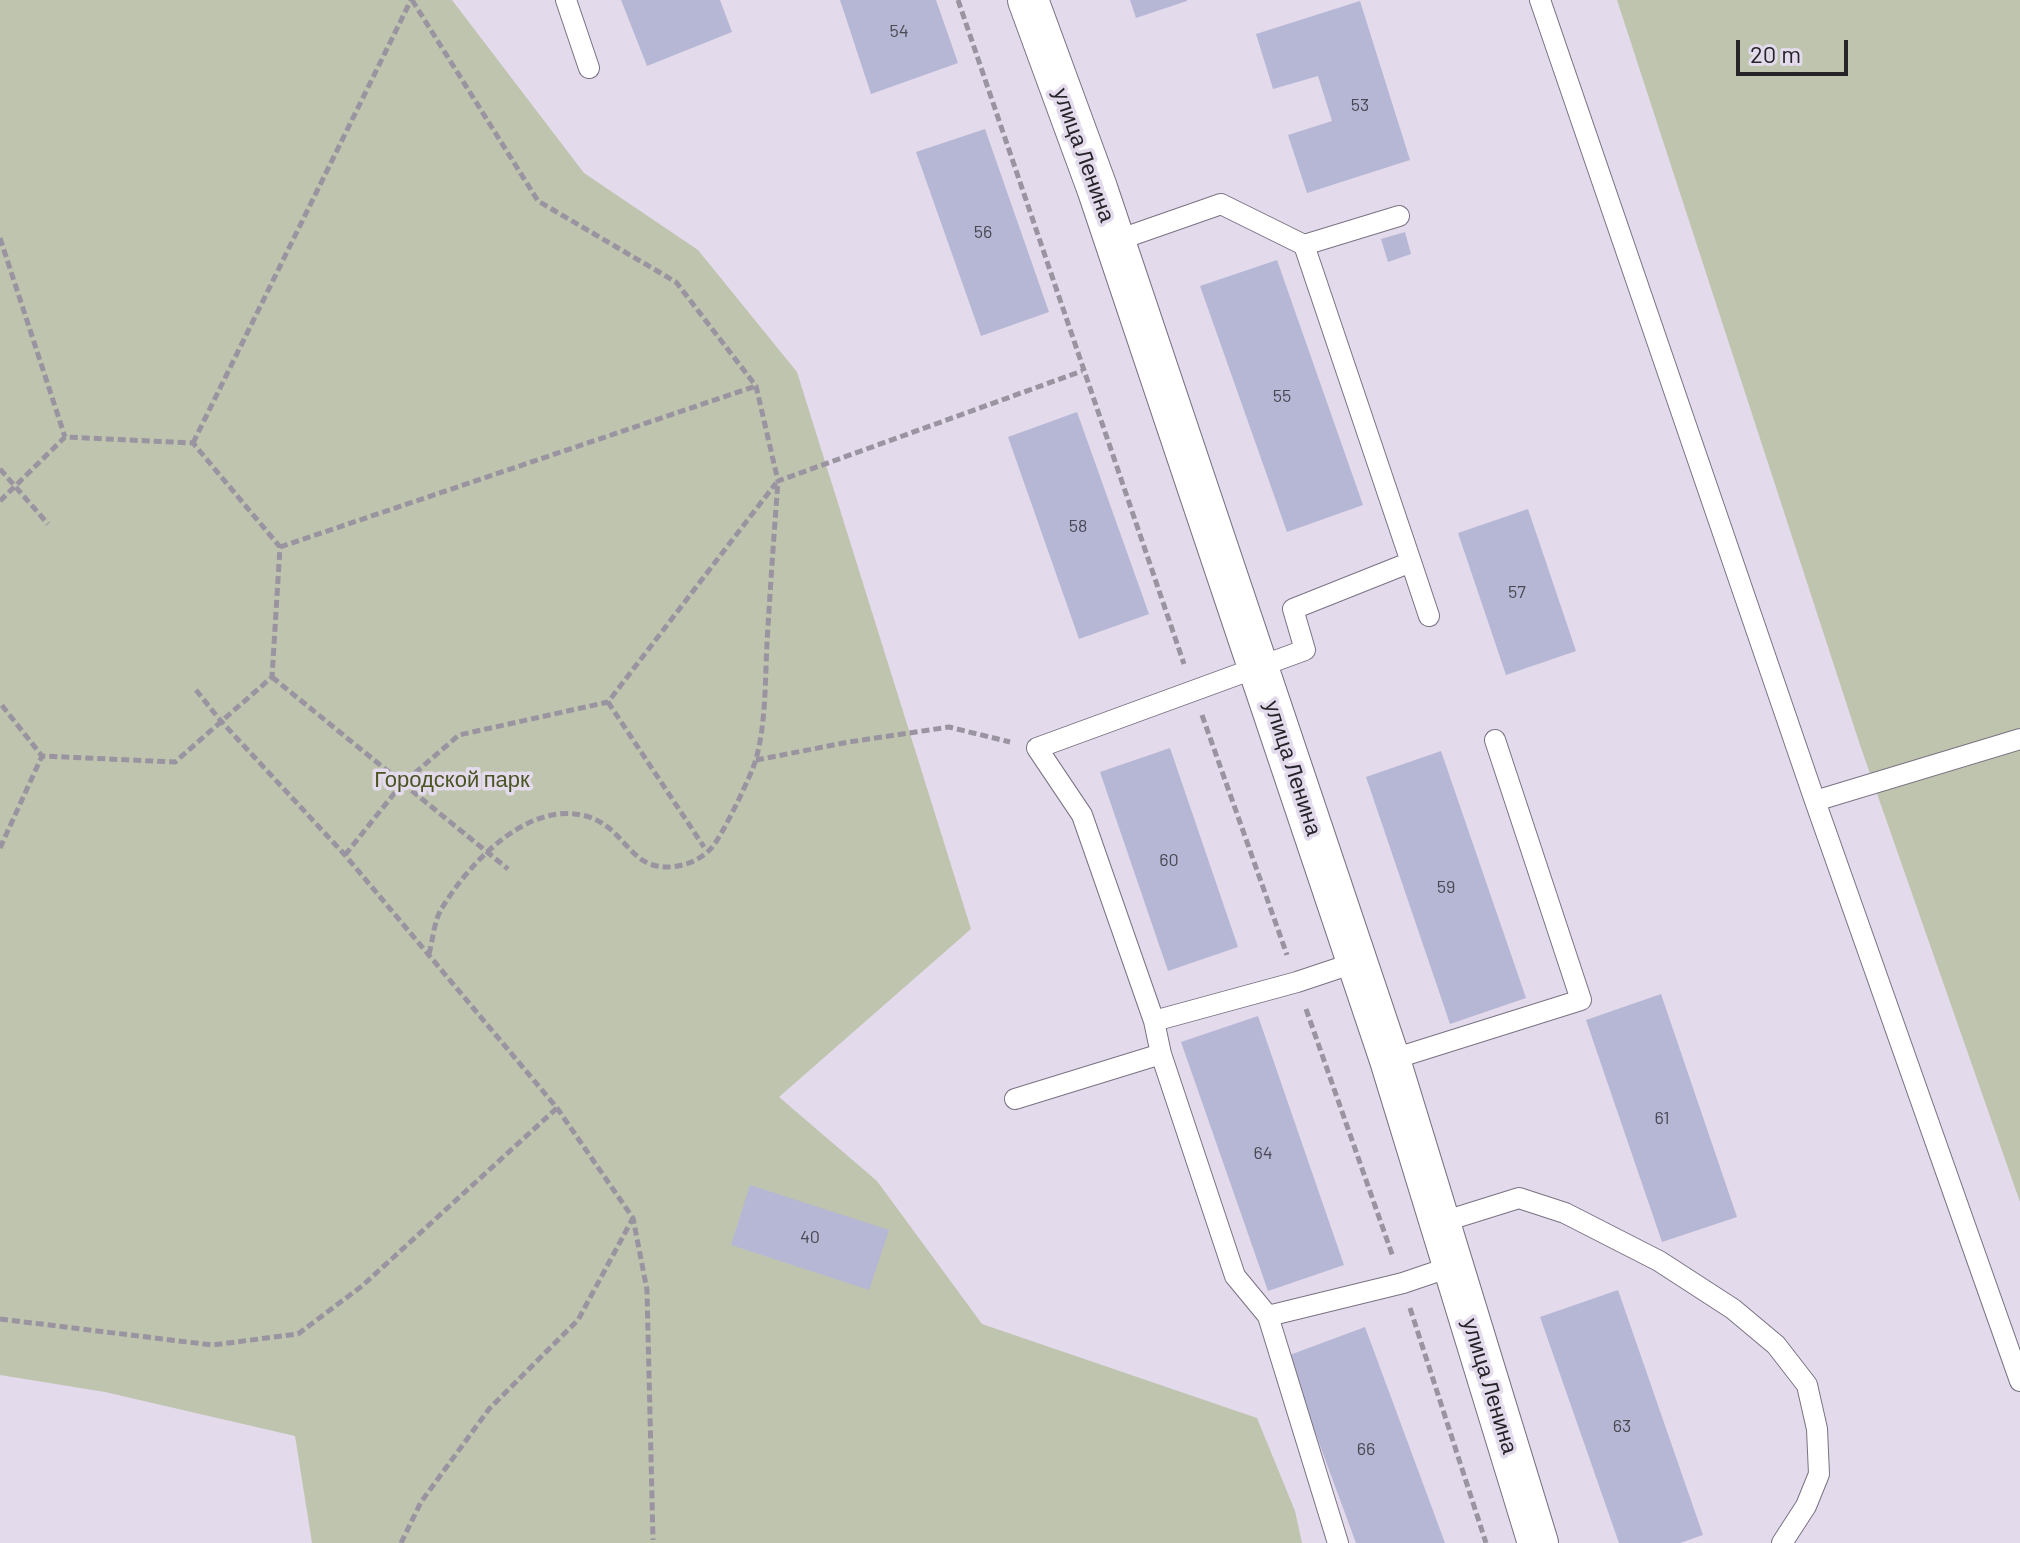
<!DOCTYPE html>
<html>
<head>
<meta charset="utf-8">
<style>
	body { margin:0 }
	#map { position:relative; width:2020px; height:1543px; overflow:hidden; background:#e3daec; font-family:Barlow,sans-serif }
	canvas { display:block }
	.scale { position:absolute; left:1736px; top:40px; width:112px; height:36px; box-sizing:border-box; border:4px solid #262329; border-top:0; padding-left:10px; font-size:24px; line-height:28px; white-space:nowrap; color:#262329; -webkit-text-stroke:6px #e3daec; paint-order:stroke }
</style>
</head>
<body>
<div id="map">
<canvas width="2020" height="1543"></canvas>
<div class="scale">20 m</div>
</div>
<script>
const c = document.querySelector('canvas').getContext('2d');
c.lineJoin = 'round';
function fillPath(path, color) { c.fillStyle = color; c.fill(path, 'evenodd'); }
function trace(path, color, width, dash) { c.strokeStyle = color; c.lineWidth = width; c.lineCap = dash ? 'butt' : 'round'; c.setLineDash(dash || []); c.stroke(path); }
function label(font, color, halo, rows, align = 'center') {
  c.font = font + ' Barlow,sans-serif'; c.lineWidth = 7; c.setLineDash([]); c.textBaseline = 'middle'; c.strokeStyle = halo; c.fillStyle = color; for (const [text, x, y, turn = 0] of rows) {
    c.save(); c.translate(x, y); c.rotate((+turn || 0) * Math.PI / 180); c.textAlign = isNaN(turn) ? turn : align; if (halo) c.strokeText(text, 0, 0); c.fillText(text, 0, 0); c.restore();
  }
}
const green = new Path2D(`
	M0 0H452L584 173 698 250 797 372 971 929 779 1097 877 1181 982 1324 1257 1418 1295 1511 1302 1543H312L295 1436 105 1392 0 1375Z
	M1617 0H2020V1202L1860 745Z`);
const building = new Path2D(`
	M621 0H720L732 32 647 66Z
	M840 0H936L958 63 871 94Z
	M1130 0H1187V1L1136 18Z
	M1360 1 1410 160 1307 193 1288 135 1332 121 1318 76 1273 89 1256 34Z
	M985 129 1049 312 981 336 916 152Z
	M1405 232 1411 254 1388 262 1381 239Z
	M1277 260 1363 505 1287 532 1200 286Z
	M1077 412 1149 614 1079 639 1008 437Z
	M1528 509 1576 651 1506 675 1458 533Z
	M1170 748 1238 947 1168 971 1100 772Z
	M1441 751 1526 998 1450 1024 1366 777Z
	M1661 994 1737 1217 1662 1242 1586 1020Z
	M1258 1016 1344 1265 1268 1291 1181 1042Z
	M750 1185 889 1230 869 1290 731 1245Z
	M1618 1290 1703 1535 1680 1543H1619L1540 1317Z
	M1365 1327 1445 1543H1356L1287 1356Z`);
const path = new Path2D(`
	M412 0 538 201 676 282 756 386 778 481 1082 371
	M958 0 1184 664
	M0 238 65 437
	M193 443 411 0
	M0 469 48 524
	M0 501 65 437 193 443 280 547 272 677 175 762 42 756 0 703
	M280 547 756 386
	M272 677 508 869
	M196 690 220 720 345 855 557 1108 633 1218 647 1290 653 1540
	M608 702 704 847
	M1202 715 1287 955
	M756 760 849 742 949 727 1010 742
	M0 848 42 756
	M345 855 401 785 459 735 608 702 776 483
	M429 954C433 940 434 920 442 908 469 863 528 800 586 816 619 825 628 858 653 865 673 871 700 863 713 846 723 834 752 774 756 759 766 723 765 681 767 644 770 590 774 535 778 481
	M1306 1009 1393 1257
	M1410 1308 1486 1543
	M0 1319 212 1345 298 1334 362 1286 557 1108
	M401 1543 421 1502 489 1409 578 1320 633 1218`);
const lane = new Path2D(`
	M566 0 589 68
	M1540 0 1815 801 2020 1381
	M1115 241 1221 204 1304 245 1399 216
	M1304 245 1411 562
	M1815 801 2020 739
	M1154 1021 1082 815 1037 748 1305 650 1293 609 1411 562 1429 616
	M1161 1054 1235 1276 1268 1316
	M1390 1060 1581 1000 1495 740
	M1015 1099 1161 1054 1154 1021 1297 982 1357 962
	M1439 1223 1519 1198 1565 1213 1659 1261 1733 1309 1776 1345 1807 1385 1817 1429 1819 1474 1806 1506 1782 1543
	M1338 1543 1268 1316 1403 1283 1453 1266`);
const street = new Path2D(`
	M1028 0 1097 188 1390 1060 1538 1543`);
const numberNames = [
	["54",899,31],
	["53",1360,105],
	["56",983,232],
	["55",1282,396],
	["58",1078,526],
	["57",1517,592],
	["60",1169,860],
	["59",1446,887],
	["61",1662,1118],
	["64",1263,1153],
	["40",810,1237],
	["63",1622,1426],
	["66",1366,1449]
];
const streetNames = [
	["улица Ленина",1084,155,70],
	["улица Ленина",1293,768,72],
	["улица Ленина",1490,1386,73]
];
const parkNames = [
	["Городской парк",452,780]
];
fillPath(green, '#bfc4af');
fillPath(building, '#b6b7d5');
trace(lane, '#7a7282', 22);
trace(street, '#7a7282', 42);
trace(path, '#9a94a1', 5, [8, 4]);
trace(lane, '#fff', 20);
trace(street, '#fff', 40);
label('18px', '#4a4854', null, numberNames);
label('22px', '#262329', '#e3daec', streetNames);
label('22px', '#4b5423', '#e3daec', parkNames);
</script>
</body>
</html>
